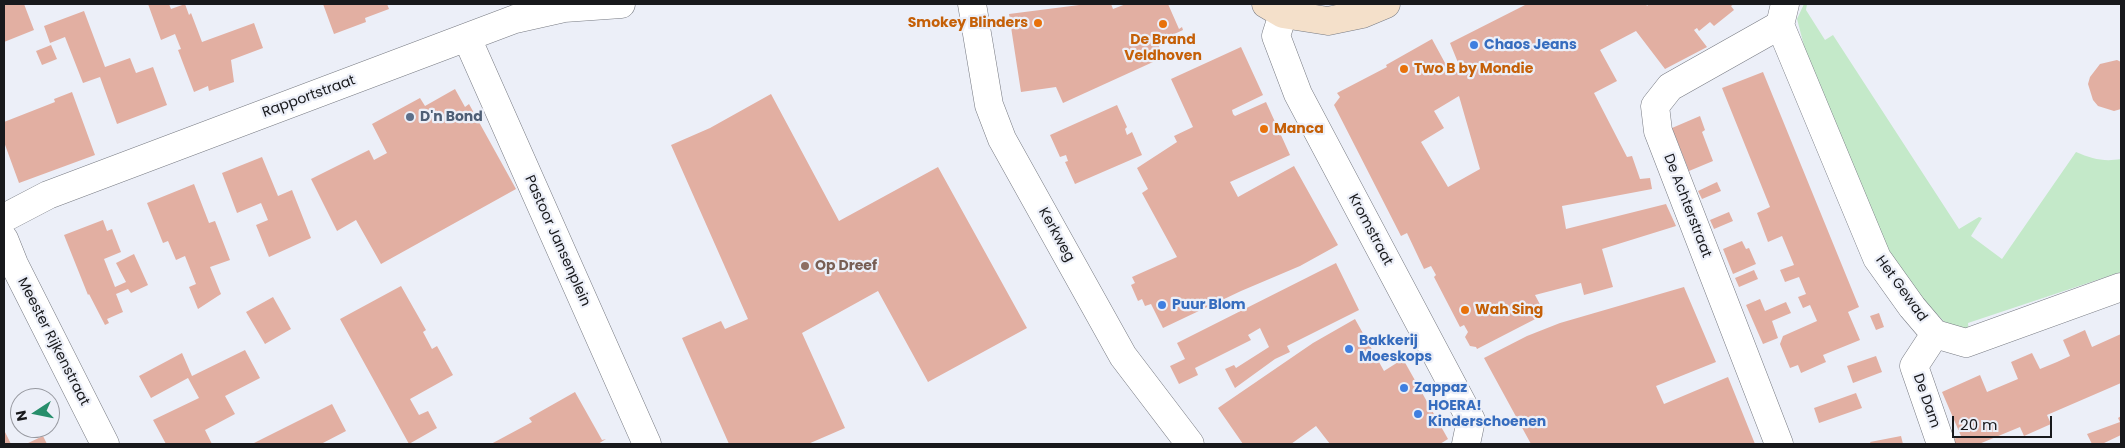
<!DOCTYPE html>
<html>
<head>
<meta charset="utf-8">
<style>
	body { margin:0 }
	#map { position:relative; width:2125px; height:448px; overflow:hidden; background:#eceff8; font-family:Poppins,sans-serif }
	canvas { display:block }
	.frame { position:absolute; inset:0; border:5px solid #18191c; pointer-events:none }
	.north { position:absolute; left:10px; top:388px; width:50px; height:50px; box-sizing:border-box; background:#eceff8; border:1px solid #9799a0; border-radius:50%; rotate:259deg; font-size:14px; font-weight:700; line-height:20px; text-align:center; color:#18191c }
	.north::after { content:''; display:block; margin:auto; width:18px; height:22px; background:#278e6b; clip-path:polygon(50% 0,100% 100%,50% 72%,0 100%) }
	.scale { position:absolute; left:1952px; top:416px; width:100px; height:22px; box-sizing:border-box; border:2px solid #18191c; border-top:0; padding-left:6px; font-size:15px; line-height:18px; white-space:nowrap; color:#18191c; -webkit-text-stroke:4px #eceff8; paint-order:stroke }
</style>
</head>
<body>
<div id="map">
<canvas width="2125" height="448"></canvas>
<div class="frame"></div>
<div class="north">N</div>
<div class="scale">20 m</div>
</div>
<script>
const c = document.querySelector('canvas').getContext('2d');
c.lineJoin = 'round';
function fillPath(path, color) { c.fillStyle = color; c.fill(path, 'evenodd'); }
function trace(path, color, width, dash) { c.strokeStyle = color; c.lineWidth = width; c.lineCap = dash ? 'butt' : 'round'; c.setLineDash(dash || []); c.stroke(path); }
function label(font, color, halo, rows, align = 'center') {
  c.font = font + ' Poppins,sans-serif'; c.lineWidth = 4.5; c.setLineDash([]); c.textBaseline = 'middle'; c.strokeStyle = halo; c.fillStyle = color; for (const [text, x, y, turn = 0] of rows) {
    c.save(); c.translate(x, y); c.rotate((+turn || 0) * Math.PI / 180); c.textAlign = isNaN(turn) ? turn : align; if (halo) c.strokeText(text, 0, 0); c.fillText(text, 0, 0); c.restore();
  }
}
const green = new Path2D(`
	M1804 4H1807L1806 10 1825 40 1833 35 1959 229 1979 217 1982 218 1971 236 2002 259 2076 152C2092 159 2104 162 2121 159V272L1968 323 1969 334 1953 331 1915 291 1886 251 1808 61 1797 19Z`);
const building = new Path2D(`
	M4 4H24L34 30 4 42Z
	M148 4H169L171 9 185 4 189 15 191 13 202 42 254 23 263 48 231 60 234 82 209 91 208 86 194 92 178 50 181 49 175 34 161 40Z
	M323 4H387L389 9 365 18 366 22 334 34Z
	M1087 4H1111L1113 9 1126 4H1168L1179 29 1182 27 1183 30 1157 42 1164 57 1063 103 1056 87 1021 92 1009 14Z
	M1527 4H1646L1647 6 1649 4H1734L1731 6 1734 10 1714 26 1710 22 1699 31 1697 28 1694 30 1707 47 1665 69 1636 31 1600 50 1617 81 1594 93 1627 157 1632 156 1640 179 1650 178 1652 189 1562 206 1566 229 1666 204 1676 226 1602 249 1613 287 1584 295 1581 283 1535 295 1545 314 1477 349 1476 347 1470 346 1465 337 1468 332 1464 325 1460 327 1434 277 1436 275 1431 266 1424 269 1407 233 1401 236 1334 105 1340 97 1337 93 1387 67 1386 65 1432 39 1451 74 1461 70 1450 43ZM1459 96 1480 169 1448 187 1421 142 1444 128 1434 111Z
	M84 11 105 67 130 58 136 73 153 67 167 105 117 124 100 77 83 83 65 37 50 43 44 26Z
	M51 45 57 59 42 65 36 51Z
	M1241 47 1263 95 1232 110 1233 114 1235 116 1266 102 1290 155 1230 182 1238 197 1294 166 1338 245 1300 266 1241 291 1163 328 1151 304 1145 306 1142 299 1138 301 1131 285 1135 283 1132 277 1177 257 1142 193 1148 189 1137 168 1177 142 1174 136 1193 127 1171 79Z
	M2117 60 2121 62V109L2114 111 2098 106 2093 100 2088 84 2090 77 2100 64Z
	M1763 72 1859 307 1848 312 1860 340 1823 355 1826 362 1801 373 1798 365 1790 368 1780 344 1783 336 1817 321 1810 305 1803 308 1798 297 1806 294 1799 277 1785 282 1780 270 1794 265 1782 236 1768 242 1757 213 1770 207 1722 88Z
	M455 89 465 107 469 104 516 189 381 264 356 220 337 231 311 179 369 150 374 160 387 153 372 124 420 98 425 106Z
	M72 92 95 155 19 183 4 142V122L55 102 54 99Z
	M771 94 839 221 938 167 1027 328 928 382 878 291 802 333 845 428 808 444H729L682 338 721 321 725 329 748 319 671 145 710 128Z
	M1117 105 1127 127 1125 129 1127 135 1132 132 1142 155 1075 184 1065 162 1068 161 1066 155 1060 157 1050 135Z
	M1700 116 1705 130 1702 132 1713 161 1689 171 1672 128Z
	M262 157 278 196 292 190 311 238 269 257 256 225 268 220 261 203 237 213 222 173Z
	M1717 182 1721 191 1702 199 1698 191Z
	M194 184 209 223 215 221 230 260 210 267 221 294 198 309 189 287 196 284 185 256 176 260 168 241 163 243 147 203Z
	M1729 212 1733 221 1714 229 1710 220Z
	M103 220 107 231 112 229 121 252 104 259 115 287 126 282 116 263 134 254 148 285 131 293 128 289 116 294 123 312 107 319 109 323 105 325 89 294 88 295 64 235Z
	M1742 241 1746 249 1749 248 1756 264 1733 274 1723 249Z
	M1336 263 1359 310 1287 346 1290 352 1275 359 1235 388 1225 369 1234 365 1236 368 1269 347 1260 328 1248 335 1251 340 1195 368 1198 375 1179 384 1170 366 1185 359 1177 343Z
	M1754 270 1758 279 1739 287 1735 278Z
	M401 286 426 330 423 332 432 349 437 346 453 375 410 399 419 415 428 411 437 428 409 444 340 319Z
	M1684 287 1716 362 1656 386 1664 404 1728 377 1755 444H1531L1484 358 1527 336 1560 323Z
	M273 297 291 329 265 344 246 312Z
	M1760 299 1765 311 1786 302 1791 313 1772 321 1778 338 1763 344 1746 305Z
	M1879 313 1884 327 1876 330 1870 316Z
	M1355 319 1384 371 1403 359 1448 439 1440 444H1330L1316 426 1291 444H1243L1218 408 1313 343Z
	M2085 330 2092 347 2121 334V383L2047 415 2051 424 2024 436 2020 427 1979 444H1950L1949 441 1961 436 1942 392 1980 375 1987 392 2018 379 2011 362 2032 353 2040 369 2057 362 2070 356 2063 340Z
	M245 350 260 378 225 396 235 414 205 430 212 444H166L153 420 199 398 188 378 151 398 139 376 182 353 192 376Z
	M1876 356 1882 372 1853 383 1847 366Z
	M575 392 602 440 606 439 598 444H491L532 422 529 418Z
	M1856 393 1862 408 1819 423 1814 408Z
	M332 404 346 431 321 444H252Z
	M2121 416V435L2102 444H2092L2087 434 2120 422 2118 418Z
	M4 430 11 444H4Z
	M43 436 47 444H26Z
	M1901 436 1903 444H1871L1870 442Z`);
const street = new Path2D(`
	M972 4 989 105 1002 139 1123 356 1190 444
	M1785 4 1780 25 1877 258 1912 307 1935 334 1966 343 2121 287
	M1283 14 1276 36 1298 94 1471 420 1466 444
	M467 38 647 444
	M4 218 48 195 515 19 564 8 621 4
	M4 239 14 264 105 444
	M1935 334 1914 366 1941 444
	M1779 444 1658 131 1655 106 1670 87 1780 25`);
const secondary = new Path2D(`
	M1266 4 1283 14 1328 21 1362 14 1386 4`);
const markers = [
	[1038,23,5,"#e8710a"],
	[1163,24,5,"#e8710a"],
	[1474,45,5,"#3f7fe0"],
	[1404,69,5,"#e8710a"],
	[410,117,5,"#5c6f8a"],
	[1264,129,5,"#e8710a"],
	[805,266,5,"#8d6e63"],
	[1162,305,5,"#3f7fe0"],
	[1465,310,5,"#e8710a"],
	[1349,349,5,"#3f7fe0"],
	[1404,388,5,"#3f7fe0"],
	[1418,414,5,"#3f7fe0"]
];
const foodNames = [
	["Smokey Blinders",1028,23,"right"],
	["De Brand",1163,40,"center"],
	["Veldhoven",1163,56,"center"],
	["Two B by Mondie",1414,69],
	["Manca",1274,129],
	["Wah Sing",1475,310]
];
const shopNames = [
	["Chaos Jeans",1484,45],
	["Puur Blom",1172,305],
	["Bakkerij",1359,341],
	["Moeskops",1359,357],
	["Zappaz",1414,388],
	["HOERA!",1428,406],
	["Kinderschoenen",1428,422]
];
const streetNames = [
	["Rapportstraat",309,97,-20],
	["De Achterstraat",1687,206,69],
	["Kromstraat",1370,230,62],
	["Kerkweg",1056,235,61],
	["Pastoor Jansenplein",557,241,66],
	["Het Gewad",1901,289,54],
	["Meester Rijkenstraat",53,342,63],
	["De Dam",1926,401,71]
];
const serviceNames = [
	["D'n Bond",420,117]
];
const educationNames = [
	["Op Dreef",815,266]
];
fillPath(green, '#c4e9c9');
fillPath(building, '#e2afa2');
trace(street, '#777a82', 29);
trace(secondary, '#777a82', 29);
trace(street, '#fff', 28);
trace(secondary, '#f4e0ca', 28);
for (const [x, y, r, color] of markers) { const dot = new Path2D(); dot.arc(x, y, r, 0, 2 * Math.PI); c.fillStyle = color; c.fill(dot); trace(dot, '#eceff8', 2); }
label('bold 14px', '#c56008', '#eceff8', foodNames, 'left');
label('bold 14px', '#366cbe', '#eceff8', shopNames, 'left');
label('14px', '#18191c', '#eceff8', streetNames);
label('bold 14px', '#4e5e75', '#eceff8', serviceNames, 'left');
label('bold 14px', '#785e54', '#eceff8', educationNames, 'left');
</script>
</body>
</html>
